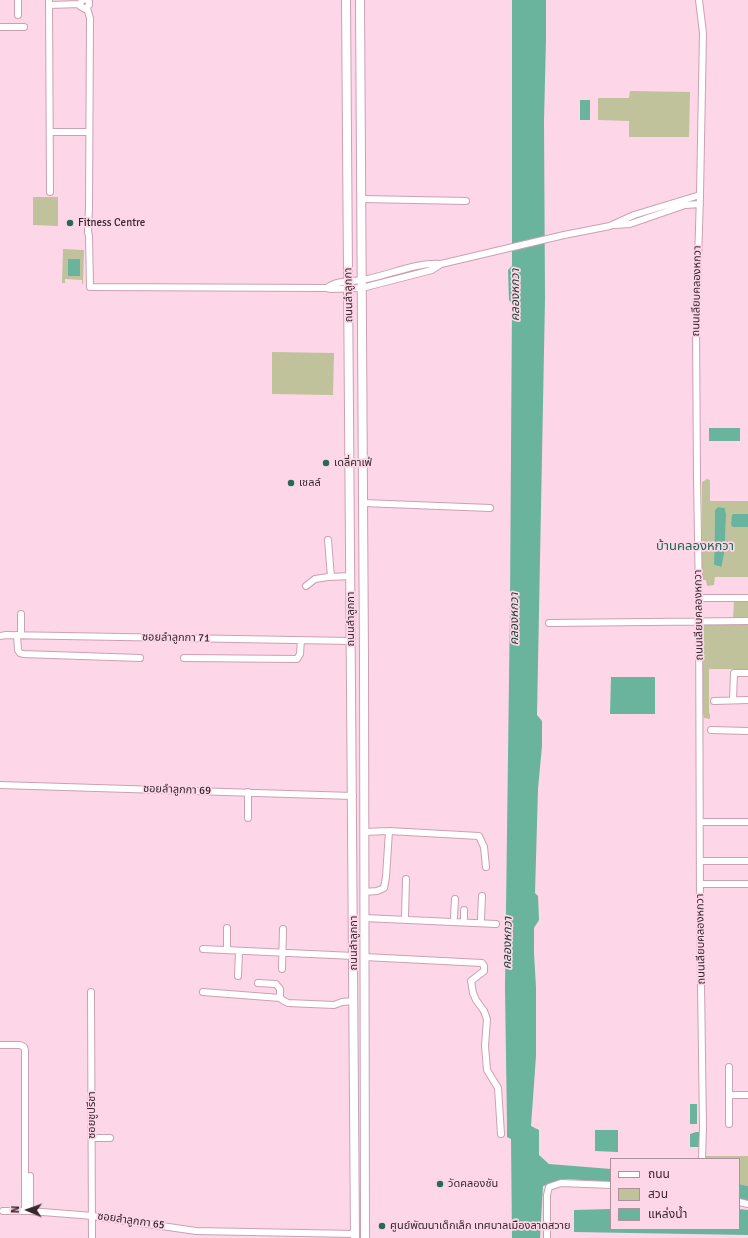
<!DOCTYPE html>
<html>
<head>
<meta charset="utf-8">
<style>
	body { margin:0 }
	#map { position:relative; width:748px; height:1238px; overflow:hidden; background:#fdd7e7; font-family:Signika,"Noto Sans Thai",sans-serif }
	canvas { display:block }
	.legend { position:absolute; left:610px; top:1158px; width:130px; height:72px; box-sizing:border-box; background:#fdd7e7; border:1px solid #ae909d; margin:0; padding:5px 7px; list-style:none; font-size:12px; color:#37262e }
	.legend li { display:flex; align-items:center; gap:8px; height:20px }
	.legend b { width:20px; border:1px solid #ae909d }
	.north { position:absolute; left:8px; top:1190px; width:40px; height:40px; -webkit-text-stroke:3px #fdd7e7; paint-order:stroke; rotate:272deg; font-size:11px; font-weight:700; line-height:16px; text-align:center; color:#37262e }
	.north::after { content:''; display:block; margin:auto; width:14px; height:18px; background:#37262e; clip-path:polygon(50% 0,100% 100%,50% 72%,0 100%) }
</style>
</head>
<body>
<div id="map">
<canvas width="748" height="1238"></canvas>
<ul class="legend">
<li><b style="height:5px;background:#fff"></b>ถนน</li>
<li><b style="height:11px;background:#bfc29b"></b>สวน</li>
<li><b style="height:11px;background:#6ab39c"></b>แหล่งน้ำ</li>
</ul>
<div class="north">N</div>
</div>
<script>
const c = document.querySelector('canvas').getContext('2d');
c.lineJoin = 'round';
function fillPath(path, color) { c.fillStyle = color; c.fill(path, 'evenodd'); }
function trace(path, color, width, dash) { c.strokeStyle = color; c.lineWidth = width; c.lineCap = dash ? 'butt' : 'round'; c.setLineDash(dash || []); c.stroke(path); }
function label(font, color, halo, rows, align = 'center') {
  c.font = font + ' Signika,"Noto Sans Thai",sans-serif'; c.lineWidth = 3.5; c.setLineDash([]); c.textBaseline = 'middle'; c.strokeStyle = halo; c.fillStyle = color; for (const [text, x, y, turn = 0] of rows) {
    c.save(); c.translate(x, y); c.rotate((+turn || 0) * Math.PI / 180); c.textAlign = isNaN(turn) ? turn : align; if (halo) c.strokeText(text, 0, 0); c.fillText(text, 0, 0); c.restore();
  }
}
const green = new Path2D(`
	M630 91 690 92 689 137H629V121L598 120V98H629Z
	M33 197H58V226L33 225Z
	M63 249 84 250 83 284H82V280L65 279V283H62Z
	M272 352 334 353 333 395 272 394Z
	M707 479 710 480V501H748V514H733L732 515 733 527H748V577H715L714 585 707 586 706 580H702V482ZM718 507 725 508 726 514 725 549 722 565 720 567 714 565 715 510Z
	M734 601H748V619H733Z
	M704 624H748V669H709V713L710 714V719L704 718 702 707V627Z
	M705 1156H748V1186L739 1184V1159H705Z`);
const water = new Path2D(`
	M512 0H546V39L544 121 545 299 537 715 542 721V746L538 789 535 893 538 896 539 920 534 928V954L536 987V1056L531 1126 539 1130V1155L549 1164 611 1169V1182L567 1179 543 1186 540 1238H512L511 1139 507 1137V1124L505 987 510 602 512 304 509 300 508 270 512 266Z
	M580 100H590V120H580Z
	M68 259H80V276H68Z
	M709 428H740V441H709Z
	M718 507 725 508 726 514 725 549 722 565 721 567 714 565 715 510Z
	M733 514H748V527H733L731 525 732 515Z
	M611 677H655V714H610Z
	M690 1104H697V1124H690Z
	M595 1130H618V1152L595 1151Z
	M696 1132H699V1147H690V1134Z
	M739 1184 748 1186V1202L739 1199Z
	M611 1209V1229H739V1209L748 1210V1235L574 1232V1210Z`);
const street = new Path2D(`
	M49 0 50 192
	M83 0 81 2 80 6 85 9 89 5V2L87 0
	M699 0 703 33 700 195 696 326 697 479 699 598 700 911 703 1127 702 1159
	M49 5 80 4
	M87 8 90 18 89 207 88 232 89 236 90 287 327 288 331 289 362 288 432 270 441 264
	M18 15V0
	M0 27H24
	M50 132H89
	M362 199 466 201
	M615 225 630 224 685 205 700 204
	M327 288C336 280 351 282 362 280 388 276 415 262 441 264L564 235 610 226 634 215 700 195
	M363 503 490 508
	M328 540 331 577
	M306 586 315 579 328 577 351 576
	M699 598H748
	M21 614V635
	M549 623 748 621
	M17 635 18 650 20 653 23 654 140 658
	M0 636 6 635 351 641
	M184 658 297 659 300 654 301 640
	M733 700 734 673H748
	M714 701 748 700
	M711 730 748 731
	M0 785 353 796
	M248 818V792
	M701 822H748
	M364 832 389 831
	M701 861H748
	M701 884H748
	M364 892 377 891 384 888 386 877 389 831 479 836 484 847 486 867
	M464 910V918
	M405 916 406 879
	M454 917 455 899
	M364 918 496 924
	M481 919 482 896
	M227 928V950
	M203 949 354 956
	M364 957 482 963 484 966V971L471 981 473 993 476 1000 484 1011 487 1019 485 1046 487 1070 498 1088 501 1134
	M282 969 283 929
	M238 976 239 951
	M258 983 276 984 280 989V998
	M91 992 92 1238
	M203 992 280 998 284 1001 288 1003 334 1005 342 1002 354 1001
	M0 1045H20L24 1047 25 1050V1211
	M729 1095H748
	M729 1124V1067
	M92 1138H110
	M739 1202 748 1204
	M3 1211H30L93 1216 196 1231 355 1234
	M30 1211V1176
	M547 1238V1195L549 1187 561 1183 611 1185`);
const secondary = new Path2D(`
	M346 0 355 1238
	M360 0 364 659 365 1238`);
const markers = [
	[70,223,4,"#286855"],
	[326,463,4,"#286855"],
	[291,483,4,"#286855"],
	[440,1184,4,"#286855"],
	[382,1226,4,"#286855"]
];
const poiNames = [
	["Fitness Centre",78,223],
	["เดลี่คาเฟ่",334,463],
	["เชลล์",299,483],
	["วัดคลองชัน",448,1184],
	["ศูนย์พัฒนาเด็กเล็ก เทศบาลเมืองลาดสวาย",390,1226]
];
const streetNames = [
	["ถนนเลียบคลองหกวา",697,291,-89],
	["ถนนลำลูกกา",349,295,-91],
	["ถนนเลียบคลองหกวา",699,615,-91],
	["ถนนลำลูกกา",351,619,-90],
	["ซอยลำลูกกา 71",176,638,1],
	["ซอยลำลูกกา 69",177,790,2],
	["ถนนเลียบคลองหกวา",701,939,-91],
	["ถนนลำลูกกา",354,943,-90],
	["ซอยชูปรีชา",92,1115,-90],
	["ซอยลำลูกกา 65",131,1221,8]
];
const waterNames = [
	["คลองหกวา",516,295,-90],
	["คลองหกวา",515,619,-90],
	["คลองหกวา",508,943,-89]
];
const quarterNames = [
	["บ้านคลองหกวา",695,547]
];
fillPath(green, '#bfc29b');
fillPath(water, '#6ab39c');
trace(street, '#cca0b3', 8);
trace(secondary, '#cca0b3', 10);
trace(street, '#fff', 6);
trace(secondary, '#fff', 8);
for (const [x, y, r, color] of markers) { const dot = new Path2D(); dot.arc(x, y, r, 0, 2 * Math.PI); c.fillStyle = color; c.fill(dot); trace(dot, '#fdd7e7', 1.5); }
label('11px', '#37262e', '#fdd7e7', poiNames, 'left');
label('11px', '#37262e', '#fdd7e7', streetNames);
label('italic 12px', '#173a2f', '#fdd7e7', waterNames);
label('13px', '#196551', '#fdd7e7', quarterNames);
</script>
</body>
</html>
